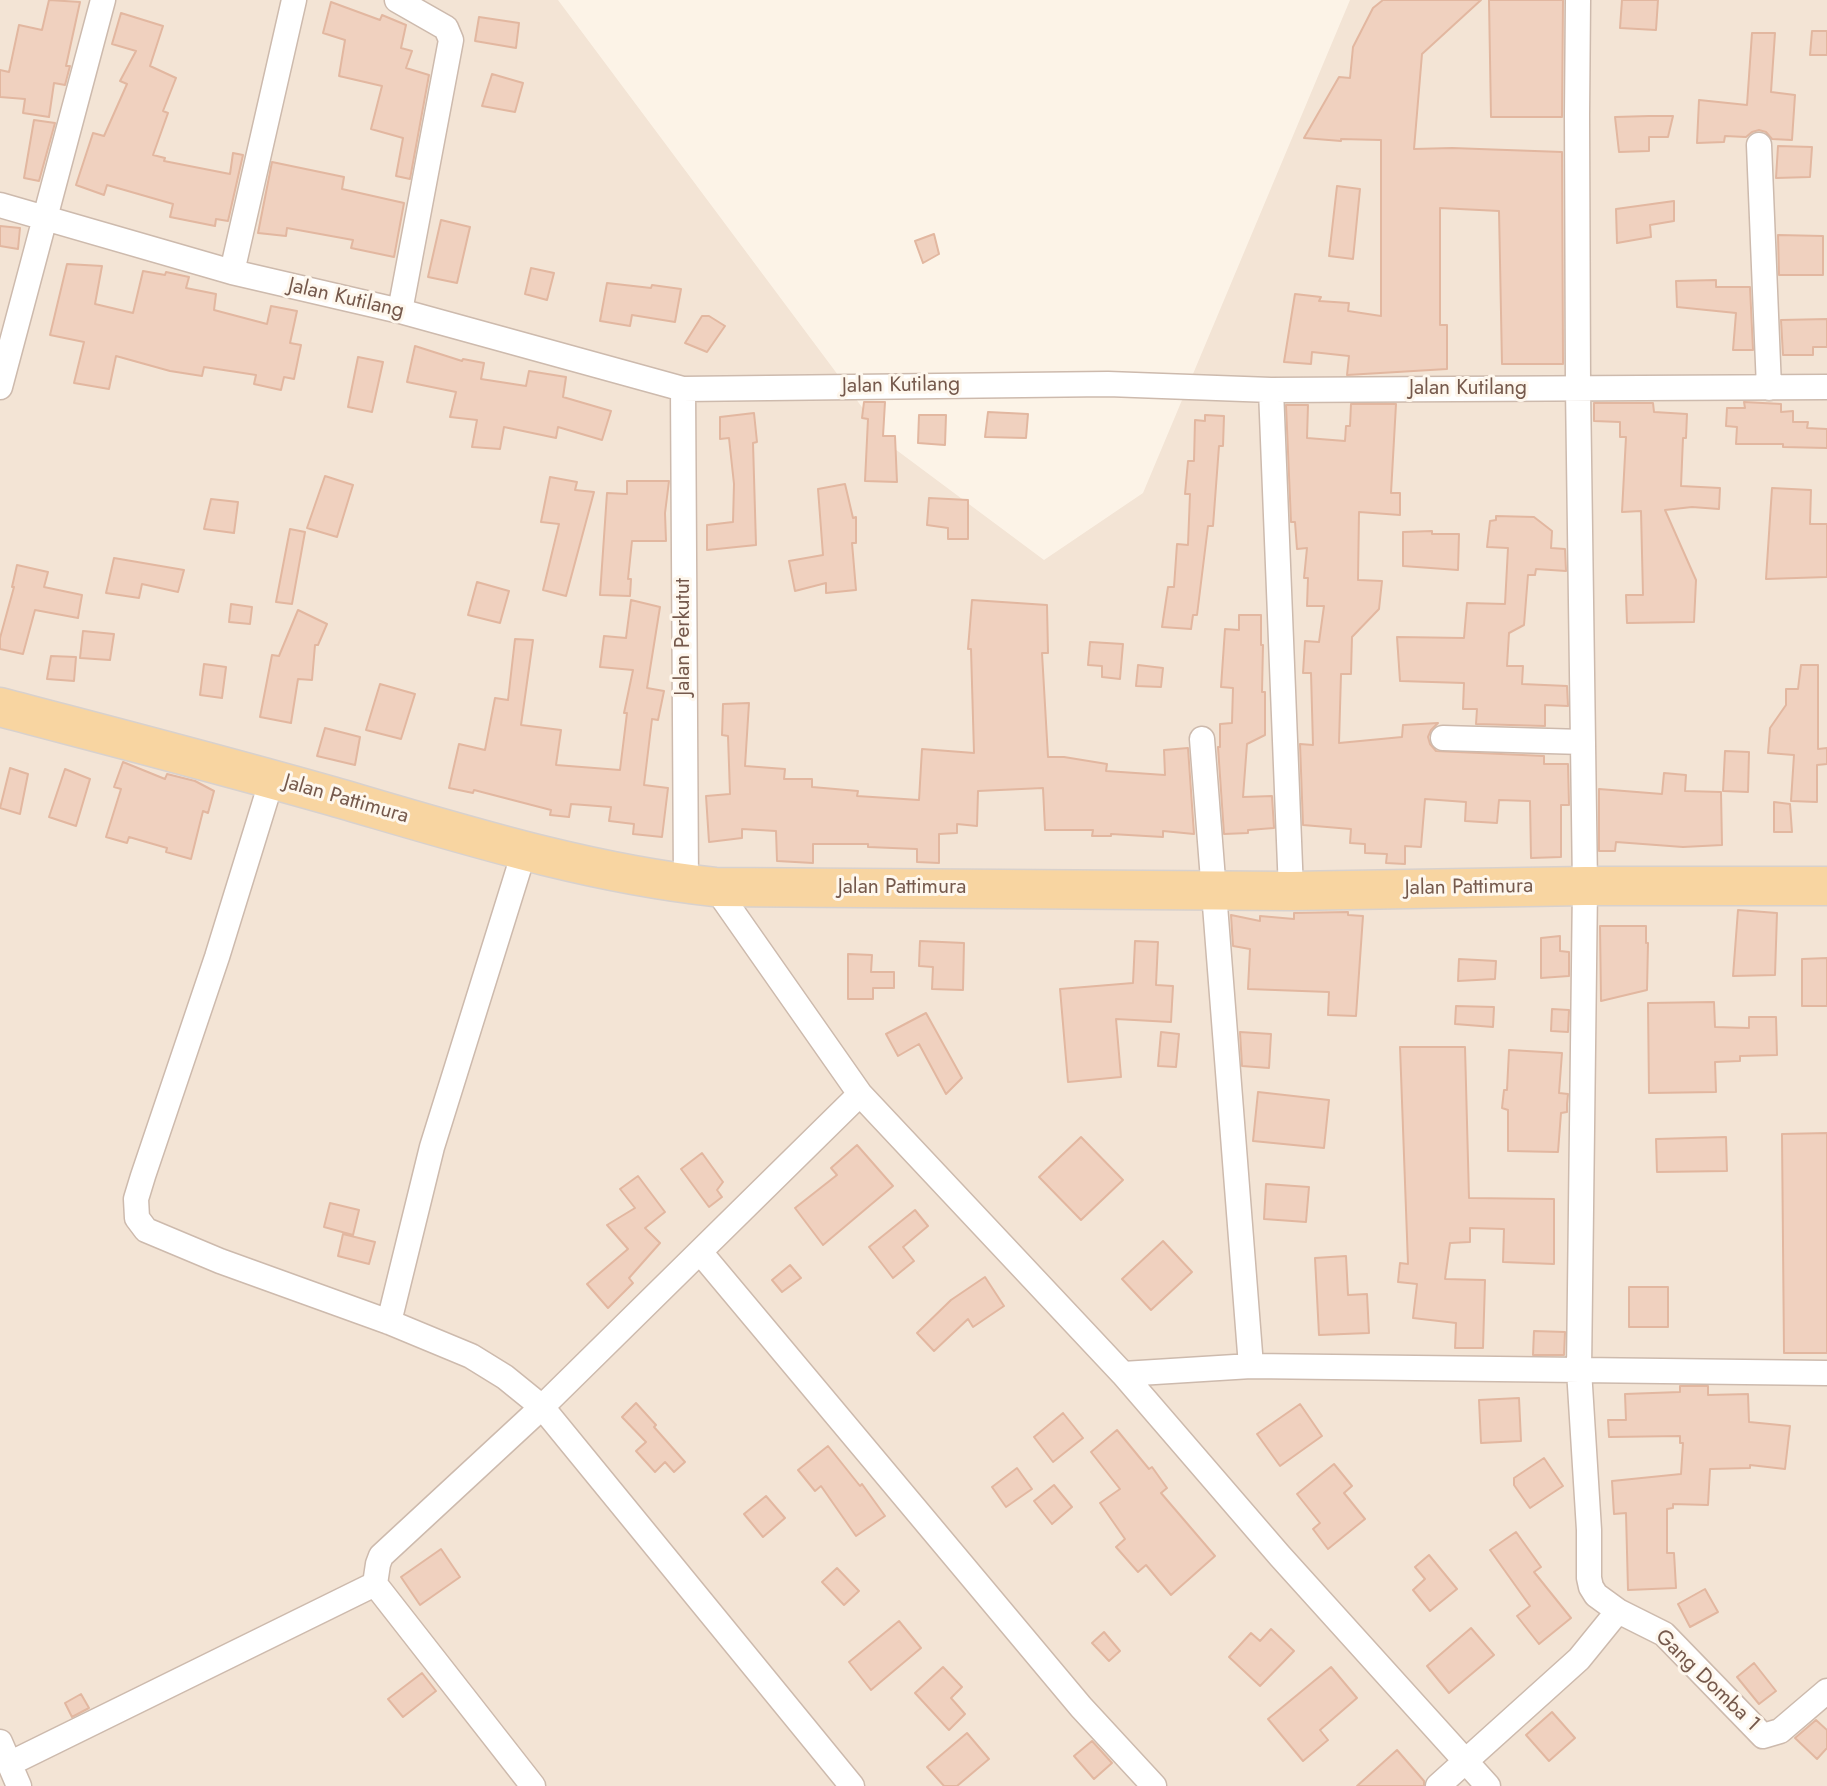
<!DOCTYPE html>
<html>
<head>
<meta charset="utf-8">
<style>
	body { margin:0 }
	canvas { display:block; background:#fcf3e7 }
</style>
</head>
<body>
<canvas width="1827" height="1786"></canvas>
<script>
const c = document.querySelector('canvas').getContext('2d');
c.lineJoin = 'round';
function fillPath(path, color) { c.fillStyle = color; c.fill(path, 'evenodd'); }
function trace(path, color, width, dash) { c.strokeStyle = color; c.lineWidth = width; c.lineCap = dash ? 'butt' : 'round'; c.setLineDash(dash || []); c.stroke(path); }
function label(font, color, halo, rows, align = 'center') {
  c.font = font + ' Jost,sans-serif'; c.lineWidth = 6; c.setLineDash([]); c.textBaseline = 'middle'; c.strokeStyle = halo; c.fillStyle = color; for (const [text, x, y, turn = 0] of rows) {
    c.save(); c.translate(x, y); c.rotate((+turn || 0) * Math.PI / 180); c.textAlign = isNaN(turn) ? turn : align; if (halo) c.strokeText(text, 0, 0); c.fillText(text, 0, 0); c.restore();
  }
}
const residential = new Path2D(`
	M0 0H558L891 446 1044 560 1143 493 1350 0H1827V1786H0Z`);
const building = new Path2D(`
	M49 0 80 2 66 66H70L65 85 54 83 49 117 23 113 25 99 0 97V70L9 72 19 25 42 30Z
	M1383 0H1481L1422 54 1414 149 1452 148 1562 152 1563 364H1502L1499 211 1440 208V325H1447V369L1347 375 1349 356 1312 352 1311 364 1284 362 1295 294 1321 297 1319 301 1349 303 1348 311 1381 316V140L1341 139V141L1304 138 1339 77 1350 78 1353 47 1373 8Z
	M1489 0H1563L1562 117H1491Z
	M1622 0H1658L1656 30 1620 28Z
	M331 2 380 20 382 15 406 25 401 48 412 51 406 68 429 75 410 179 396 176 403 138 371 129 382 86 339 76 345 40 323 33Z
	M121 13 163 26 150 66 176 78 163 111 168 113 153 155 165 158 164 161 230 174 233 153 243 155 228 221 216 219 215 226 170 217 173 204 107 185 104 195 76 185 93 133 104 136 127 84 120 81 136 51 112 44Z
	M479 17 519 23 516 48 475 41Z
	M1812 31H1827V55H1810Z
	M1752 33H1775L1771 92 1795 95 1792 140 1772 139 1766 132 1759 130 1752 132 1746 137 1725 136 1724 142 1697 143 1699 100 1747 105Z
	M492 74 523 83 515 112 482 106Z
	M1649 116H1673L1668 137H1649V151L1619 152 1615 117Z
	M34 120 55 123 39 181 24 178Z
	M1778 146 1812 147 1810 177 1776 178Z
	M272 162 344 177 342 189 404 203 394 257 351 248 353 240 287 228 286 236 258 233Z
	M1337 186 1360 189 1353 259 1329 256Z
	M1674 201V221L1650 225 1651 237 1617 243 1616 209Z
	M441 220 470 227 457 283 428 277Z
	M0 226 20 228 18 249 0 246Z
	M934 234 939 254 923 263 915 241Z
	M1778 235 1823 236V275H1779Z
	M67 264 102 266 95 304 133 313 143 271 165 275 166 272 189 277 186 288 216 294 214 310 267 324 271 306 297 311 290 343 301 345 294 379 284 377 281 390 254 384 256 375 204 367 202 376 170 371 116 356 109 389 74 383 84 342 50 335Z
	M531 268 554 273 547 300 525 294Z
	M1716 280V287H1750L1753 350H1733L1736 313 1677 307 1676 281Z
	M607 283 651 288 652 285 681 289 675 322 632 315 630 326 600 321Z
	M702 316H709L725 326 707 352 685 343Z
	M1827 319V347H1813V355H1783L1781 320Z
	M415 346 462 361 463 359 484 363 481 379 526 386 529 371 566 377 563 397 611 411 602 440 558 427 556 438 504 427 500 449 472 447 477 420 450 417 456 392 407 382Z
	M358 357 383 362 372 412 348 407Z
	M864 402H885L883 436H895L897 482 865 481 868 419 862 418Z
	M1744 402 1781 404V412L1793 411V422H1808L1807 428 1827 429V448L1783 447V444H1736L1737 427 1726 426 1727 408H1745Z
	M1594 403H1653L1654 412 1687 414 1686 438H1683L1681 486 1720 488 1719 509 1692 507 1665 510 1696 580 1694 622 1627 623 1626 595H1643L1641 511 1622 512 1626 437H1620V422L1594 421Z
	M1351 404H1396L1391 493H1400V515L1359 512 1358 580 1382 581 1379 609 1352 637 1351 674H1341L1339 743 1402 737 1403 725 1438 723 1431 730 1428 737 1430 744 1436 751 1544 756V764H1568L1569 805H1561V857L1531 858 1530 801 1499 800 1497 823 1465 821 1466 802 1425 799 1421 847 1405 846V864L1386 863 1387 854 1365 853V844L1350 843 1351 829 1303 825 1300 744 1313 745 1311 673H1303L1305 641 1319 642 1324 606H1307L1308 578H1304L1307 548 1297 549 1295 522H1291L1286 405H1308L1307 438 1345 441 1346 426H1350Z
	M988 412 1028 414 1026 438 985 437Z
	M754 413 757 442 753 443 756 545 707 550V525L733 522 734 484 729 438 720 439V417Z
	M919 415H946L945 445 918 443Z
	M1205 415 1224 416 1223 446H1219L1213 526H1208L1197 615H1193L1191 629 1162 627 1168 587H1174L1177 544 1188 545 1190 494H1185L1188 461H1194L1195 420 1205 421Z
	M325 476 353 485 337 537 307 528Z
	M550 477 577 482 575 490 594 492 566 596 543 590 559 524 541 522Z
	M627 481H669L665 513 666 541H632L628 579H631L630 596 600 595 607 493 627 494Z
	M845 484 853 518 856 517V543H852L856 590 826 593V583L795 591 789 561 823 555 818 489Z
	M1772 488 1811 490 1810 524H1827V577L1766 579Z
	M929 498 968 500V539H948V528L927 525Z
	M211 499 238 502 234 533 204 529Z
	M1496 516 1534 517 1552 531 1551 548 1565 549 1566 571 1536 569 1535 575H1528L1524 625 1509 633 1507 666H1523L1522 684 1567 686 1568 706 1545 705V726L1476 724 1477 709H1463L1464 683 1400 681 1397 637 1464 638 1467 603 1505 604 1508 548 1487 547 1490 521 1496 520Z
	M290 529 305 532 292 604 276 602Z
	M1432 531V534H1459L1458 570 1403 566V532Z
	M114 558 184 570 178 592 142 584 139 598 106 593Z
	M17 565 48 572 44 587 82 595 78 618 35 610 23 654 0 649V638L14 587H12Z
	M477 582 509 591 500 623 468 615Z
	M631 600 660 607 647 688 664 691 658 720 652 719 644 785 668 788 662 837 633 834 634 824 609 821 611 807 571 804 569 817 550 815 551 810 474 790 473 793 449 788 459 744 485 750 495 698 508 700 515 639 533 640 521 725 561 730 556 765 620 770 627 713H624L633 670 600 667 604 636 626 638Z
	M972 600 1047 605 1048 653H1042L1048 757H1064L1107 764 1106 771 1165 775 1164 750 1188 748 1194 834 1163 831V837L1111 834V836H1092L1093 830H1045L1043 788 978 791 977 826 957 824V833L939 834V863L917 862V849L868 847V844H813V863L777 861 776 831 742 829V838L709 842 706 796 730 794 728 736 722 735 723 704 749 703 745 766 785 769 784 779H812V787L858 791 857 796 919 800 922 749 974 753 971 649H968Z
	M231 604 252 607 250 624 229 622Z
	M298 610 327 624 318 645H315L312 680 298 679 291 723 260 717 272 655 279 656Z
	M1239 615H1261V645H1263L1262 692H1265V735L1247 744 1243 797 1272 796 1274 828 1248 830V833L1224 834 1218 747H1220V724L1232 723 1233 688 1221 687 1225 629 1239 630Z
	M83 631 114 634 110 660 80 658Z
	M1090 642 1123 644 1120 679 1102 677V666L1088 665Z
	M51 656 76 657 74 681 47 679Z
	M204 664 226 667 222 698 200 695Z
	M1138 665 1163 668 1161 687 1136 686Z
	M1801 665H1818V749L1827 748V764L1817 765V802L1791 801 1794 755 1768 753 1770 728 1786 705V689H1798Z
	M380 684 415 694 401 739 366 730Z
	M325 728 360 737 355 765 317 756Z
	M1725 751 1749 752 1748 792 1723 791Z
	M123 762 165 779 167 774 195 781 214 791 208 813 203 811 191 859 166 852 167 848 129 837 127 843 106 837 121 789 114 787Z
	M10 768 28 774 20 814 0 808Z
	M65 769 90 779 76 826 49 817Z
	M1664 773 1686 775 1685 791 1721 792 1722 845 1683 847 1616 842 1615 851H1599V789L1662 794Z
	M1774 802 1790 804 1792 832H1774Z
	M1738 910 1777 913 1775 975 1733 976Z
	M1348 912V915L1363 916 1356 1016 1328 1015 1329 992 1248 989 1250 949 1233 946 1231 915 1260 921V916L1294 919V913Z
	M1600 926H1646V943H1648L1647 990 1601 1001Z
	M1560 936V951L1569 952V976L1541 978V938Z
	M920 941 964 943 963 990 932 989 933 967 919 966Z
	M1135 941 1158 942 1156 985 1173 986 1171 1022 1116 1019 1121 1077 1068 1082 1060 989 1133 983Z
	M848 954 872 955 871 972H894V988H873V999H848Z
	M1827 958V1006H1802V959Z
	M1459 959 1496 961 1495 979 1458 981Z
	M1714 1002 1715 1027 1749 1028V1017H1776L1777 1055 1740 1056V1061L1715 1062 1716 1092 1649 1093 1648 1003Z
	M1456 1006 1494 1007 1493 1027 1455 1024Z
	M1552 1009 1569 1010 1568 1032 1551 1031Z
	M926 1013 962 1078 946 1094 919 1044 898 1056 886 1034Z
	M1161 1032 1179 1034 1176 1067 1158 1066Z
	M1240 1032 1271 1034 1269 1068 1242 1066Z
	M1400 1047H1465L1469 1198 1554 1199V1264L1503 1262 1504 1229 1470 1228V1242L1450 1243 1445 1279 1485 1280 1483 1348H1455L1456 1323 1413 1318 1417 1284 1398 1282 1400 1263 1408 1264Z
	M1509 1050 1562 1053 1559 1093 1568 1094 1567 1104V1112L1561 1113 1558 1152 1508 1151V1110L1502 1108 1504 1090H1507Z
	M1258 1092 1329 1100 1324 1148 1253 1141Z
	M1827 1133V1353H1784L1782 1134Z
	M1081 1137 1123 1180 1081 1220 1039 1177Z
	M1726 1137 1727 1171 1657 1172 1656 1139Z
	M857 1145 893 1186 823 1245 795 1208 837 1175 831 1168Z
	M702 1153 723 1182 717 1190 722 1197 709 1207 681 1169Z
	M638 1176 665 1212 645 1228 660 1243 629 1278 633 1283 608 1308 587 1284 628 1249 607 1225 635 1208 620 1189Z
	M1266 1184 1309 1187 1306 1222 1264 1219Z
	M330 1203 359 1210 353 1235 324 1227Z
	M915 1210 928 1226 903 1247 914 1261 893 1278 869 1247Z
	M343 1234 375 1242 369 1264 338 1256Z
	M1163 1241 1192 1272 1151 1310 1122 1279Z
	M1346 1256 1348 1295 1367 1294 1369 1333 1319 1335 1315 1258Z
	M790 1265 801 1278 782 1292 772 1280Z
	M985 1277 1004 1306 973 1327 968 1319 934 1351 917 1333 951 1300Z
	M1629 1287H1668V1327H1629Z
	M1534 1331 1565 1332 1564 1355H1533Z
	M1680 1386H1708V1395L1748 1394 1749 1422 1790 1426 1785 1469 1750 1465V1468L1710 1469 1708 1505 1673 1504V1508L1667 1509V1553H1674L1676 1588 1628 1590 1626 1513 1614 1514 1612 1481 1681 1474 1683 1443H1680V1436L1609 1437 1608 1420H1626L1625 1394 1680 1392Z
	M1519 1398 1521 1441 1481 1443 1479 1400Z
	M636 1403 656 1425 654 1427 685 1462 674 1472 665 1462 655 1472 636 1451 646 1442 622 1417Z
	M1300 1404 1322 1436 1280 1466 1257 1434Z
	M1063 1413 1083 1438 1053 1462 1034 1437Z
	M1117 1430 1149 1469 1152 1467 1167 1488 1161 1493 1215 1556 1171 1595 1146 1565 1138 1572 1116 1547 1125 1539 1100 1503 1120 1489 1091 1452Z
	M828 1446 860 1486 862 1484 885 1516 856 1536 821 1486 815 1491 798 1470Z
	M1544 1458 1563 1486 1530 1508 1514 1485V1478Z
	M1334 1464 1352 1486 1344 1493 1365 1519 1328 1549 1313 1529 1320 1523 1297 1494Z
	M1017 1468 1032 1489 1006 1507 992 1487Z
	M1054 1485 1072 1507 1052 1524 1034 1501Z
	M766 1496 785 1518 763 1537 744 1514Z
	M1516 1532 1541 1567 1534 1572 1571 1618 1539 1644 1517 1616 1530 1606 1490 1550Z
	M441 1549 460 1577 420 1605 401 1577Z
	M1429 1555 1457 1589 1430 1611 1413 1590 1425 1579 1415 1567Z
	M837 1568 859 1591 844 1605 822 1582Z
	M1705 1589 1718 1612 1690 1627 1678 1604Z
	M899 1621 921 1648 871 1690 849 1662Z
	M1471 1628 1494 1655 1449 1693 1427 1666Z
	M1271 1629 1294 1651 1260 1686 1229 1657 1251 1633 1260 1641Z
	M1104 1632 1120 1651 1109 1661 1092 1643Z
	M1754 1663 1776 1691 1759 1704 1737 1677Z
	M943 1667 962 1687 951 1698 965 1714 949 1730 915 1693Z
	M1331 1667 1357 1698 1320 1730 1328 1740 1303 1761 1268 1719Z
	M422 1673 436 1691 403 1717 388 1699Z
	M81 1694 89 1708 72 1717 65 1703Z
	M1552 1712 1575 1738 1549 1761 1526 1735Z
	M1816 1720 1827 1730V1748L1817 1759 1795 1738Z
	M967 1733 989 1759 957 1786H944L927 1767Z
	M1092 1741 1112 1763 1094 1779 1074 1756Z
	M1397 1750 1424 1781V1786H1357Z`);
const minor = new Path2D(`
	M397 0 446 28 451 40 400 311
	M1578 0 1577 115 1578 388 1585 886 1579 1370 1589 1530V1578L1591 1587 1596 1595 1618 1611 1664 1634 1763 1736 1780 1731 1827 1691
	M1759 145 1769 388
	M0 205 232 272 400 311 683 389 1108 384 1271 390 1827 387
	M232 272 294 0
	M0 387 103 0
	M683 389 686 884
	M1271 390 1291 891
	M1443 738 1583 742
	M1202 739 1251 1366
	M272 779 217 957 143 1176 136 1199 137 1218 146 1230 220 1261 389 1322 471 1356 505 1377 542 1407 381 1556 378 1564 375 1584 533 1786
	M715 887 860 1094 1123 1374 1280 1556 1488 1786
	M700 1252 1081 1707 1154 1786
	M389 1322 432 1147 524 852
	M1123 1374 1251 1366 1827 1373
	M0 1742 19 1786
	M9 1764 375 1584
	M852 1786 542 1407 860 1094
	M1438 1786 1579 1659 1618 1611`);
const primary = new Path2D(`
	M0 707C110 736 219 764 328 795 456 832 583 873 715 887L1291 891 1585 886H1827`);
const streetNames = [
	["Jalan Kutilang",346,299,13],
	["Jalan Kutilang",901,386,-1],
	["Jalan Kutilang",1468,389],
	["Jalan Perkutut",684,637,-90],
	["Jalan Pattimura",346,800,16],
	["Jalan Pattimura",902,888],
	["Jalan Pattimura",1469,888,-1],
	["Gang Domba 1",1707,1681,44]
];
fillPath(residential, '#f3e4d5');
fillPath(building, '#f0d1bf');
trace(building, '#e2b7a0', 2);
trace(minor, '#cdbaad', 27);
trace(primary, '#d8d1cd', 41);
trace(minor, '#fff', 24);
trace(primary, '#f8d5a1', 38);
label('21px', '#75594c', '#fef7ed', streetNames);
</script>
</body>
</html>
